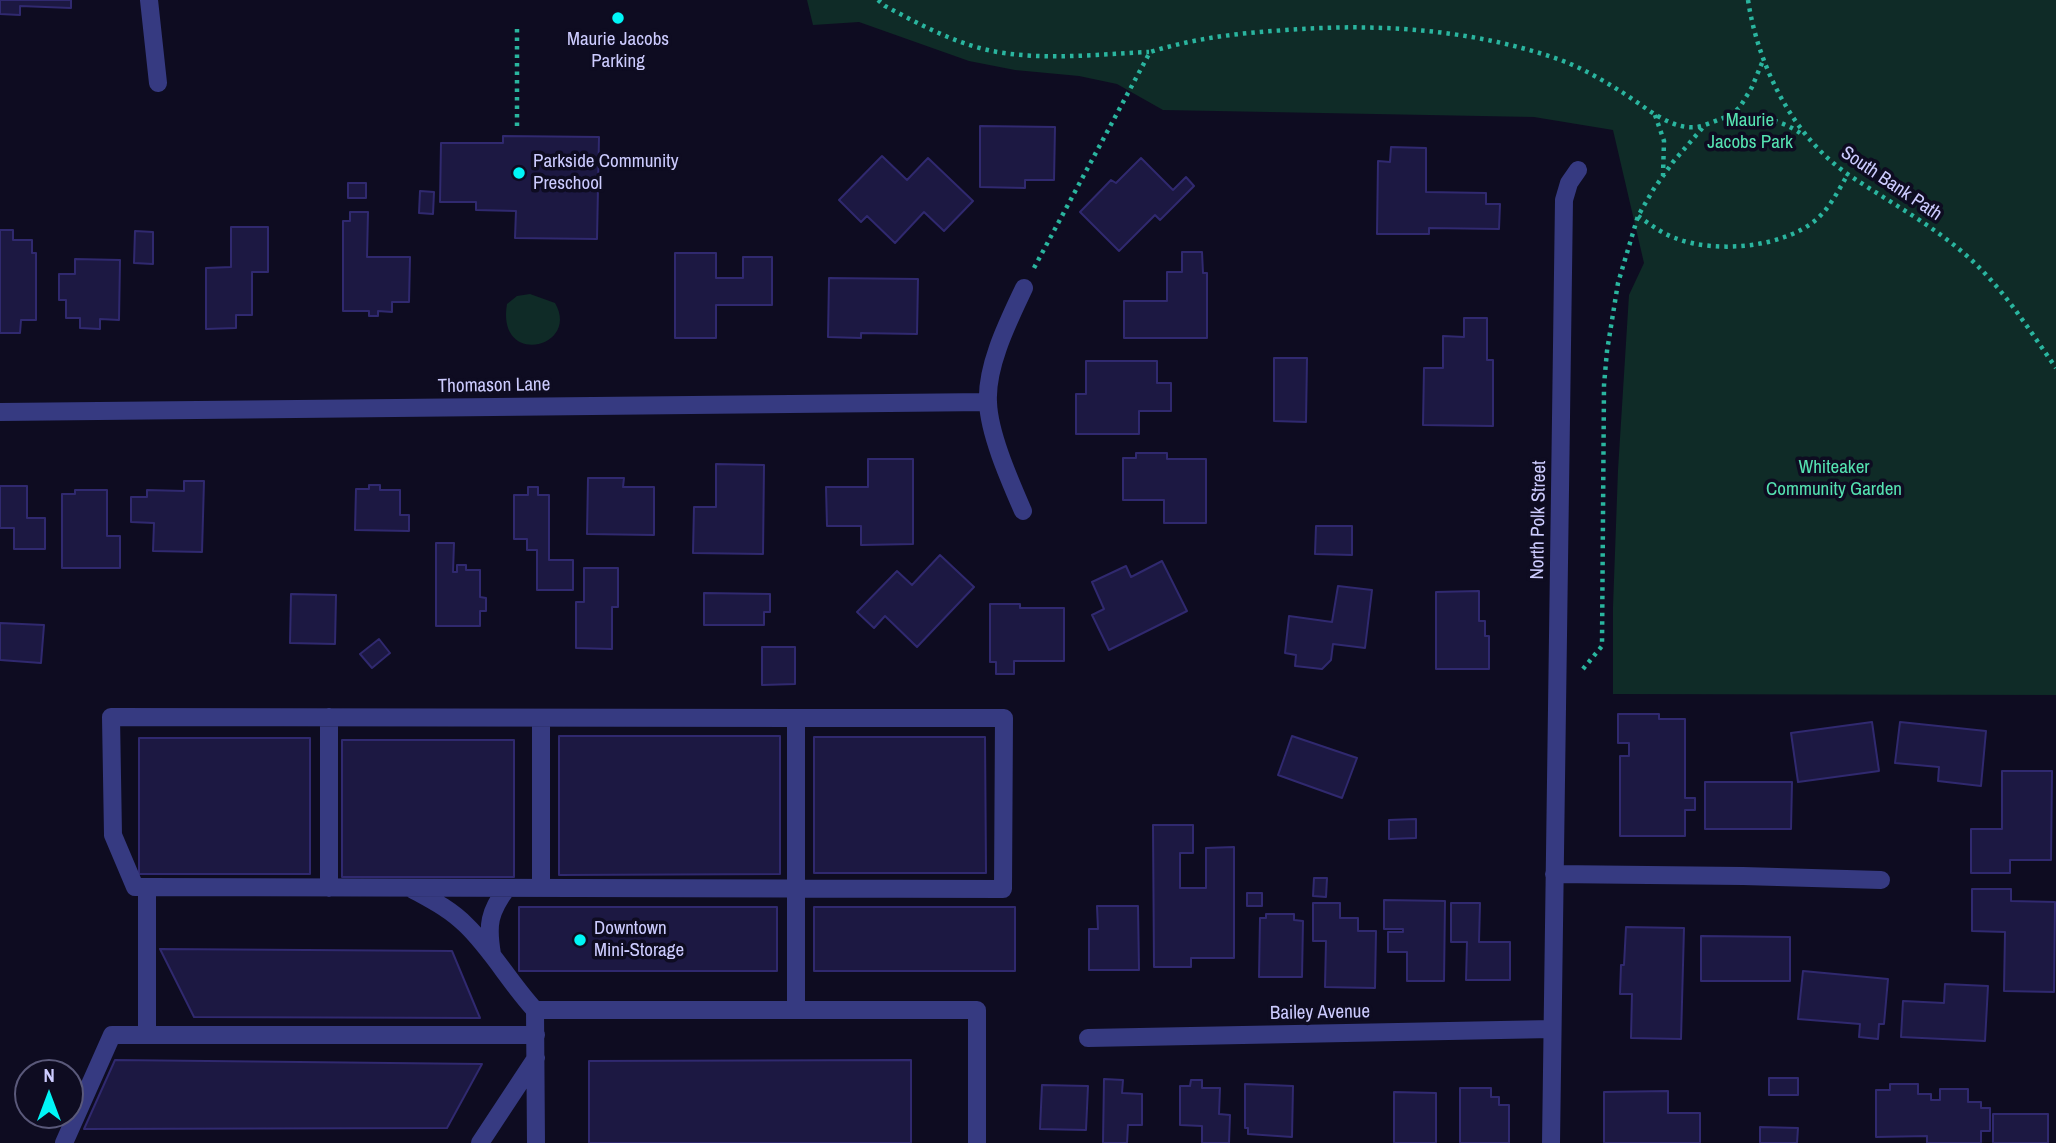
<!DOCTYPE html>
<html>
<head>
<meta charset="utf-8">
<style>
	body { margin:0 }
	#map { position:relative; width:2056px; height:1143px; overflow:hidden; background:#0e0c21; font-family:"Archivo Narrow",sans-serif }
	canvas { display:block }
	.north { position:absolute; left:14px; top:1059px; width:70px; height:70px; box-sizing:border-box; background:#0e0c21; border:2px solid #5a597a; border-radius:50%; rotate:0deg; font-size:19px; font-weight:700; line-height:28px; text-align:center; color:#cdccff }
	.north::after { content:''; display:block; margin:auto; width:24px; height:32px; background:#00f6f7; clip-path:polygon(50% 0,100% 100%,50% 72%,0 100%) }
</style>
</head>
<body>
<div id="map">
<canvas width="2056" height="1143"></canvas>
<div class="north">N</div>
</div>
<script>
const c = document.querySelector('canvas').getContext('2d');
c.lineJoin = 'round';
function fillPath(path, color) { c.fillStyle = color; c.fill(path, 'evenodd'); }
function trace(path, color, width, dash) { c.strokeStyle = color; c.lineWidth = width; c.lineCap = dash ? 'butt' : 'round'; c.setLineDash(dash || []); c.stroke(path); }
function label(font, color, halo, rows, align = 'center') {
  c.font = font + ' "Archivo Narrow",sans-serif'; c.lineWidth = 7; c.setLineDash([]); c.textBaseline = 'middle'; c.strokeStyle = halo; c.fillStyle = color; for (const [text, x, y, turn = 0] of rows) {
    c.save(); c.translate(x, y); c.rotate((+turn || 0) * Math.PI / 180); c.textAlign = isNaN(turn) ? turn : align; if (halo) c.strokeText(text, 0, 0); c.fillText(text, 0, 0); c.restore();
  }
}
const green = new Path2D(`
	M807 0H2056V695L1613 694V607L1618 470 1629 295 1644 263 1613 130 1534 117 1163 110 1117 84 1079 76 1015 70 969 61 859 22 813 25Z
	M530 294 555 303C581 348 496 368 507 304L517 296Z`);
const building = new Path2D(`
	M0 0H71V8L20 6V15L0 14Z
	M980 126 1055 127 1054 180H1025V188L980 187Z
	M503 136 599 137 597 239 515 238 516 211 476 210V202H440L441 143H503Z
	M1391 147 1426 148V192L1486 193V204H1500L1499 229 1429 228V234H1377L1378 161 1390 162Z
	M882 156 907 180 928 158 973 201 944 231 924 212 895 243 867 216 861 222 839 200Z
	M1141 158 1173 190 1186 177 1194 186 1160 220 1155 215 1119 251 1080 212 1111 180 1116 183Z
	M348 183H366V198H348Z
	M420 191 434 192 433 214 419 213Z
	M350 212H368L367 257H410L409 302H392V312L378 311V316H369V311H343V221H350Z
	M231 227H268V272H252V315H236V328L206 329V268L231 267Z
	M0 230H13V240H32V253H36V320H21L20 333H0Z
	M135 231 153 232V264L134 263Z
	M1182 252H1202L1203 273H1207V338H1124V301H1167V272H1182Z
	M675 253H716V278H743V257H772V305H716V338H675Z
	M75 259 120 260 119 320 100 319V329L80 328V318H66V300H59V274H75Z
	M829 278 918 279 917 334 861 333V338L828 337Z
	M1464 318H1487V360H1493V426L1423 425 1424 368H1443V336L1464 337Z
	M1274 358H1307L1306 422 1274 421Z
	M1086 361H1157V383H1171V411H1139V434H1076V394H1086Z
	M1136 453H1167V459H1206V523H1164V500H1123V458H1136Z
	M868 459H913V544L861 545V526H827L826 487H868Z
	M716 464 764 465 763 554 693 553 694 507H716Z
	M588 478H624L623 487H654V535L587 534Z
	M184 481H204L202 552 153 551 154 523 131 522V497H147V490L184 491Z
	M369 485H380V490H400V515H409V531L355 530 356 489H369Z
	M0 486H27V518H45V549H14V528H0Z
	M528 487H538V495H549V560H573V590H537V550H527V539H514V495H528Z
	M75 490H107V536H120V568H62V494H75Z
	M1316 526H1352V555L1315 554Z
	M436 543H454L453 572H457V565H466V570H480V597L486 598V611H480V626H436Z
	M940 555 974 587 917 647 885 616 874 628 857 612 897 571 912 585Z
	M1162 561 1187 611 1109 650 1092 615 1104 609 1092 582 1126 566 1131 577Z
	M584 568H618V607H612V649L576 648V602H584Z
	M1338 586 1372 590 1365 648 1333 644 1331 660 1322 669 1295 666 1296 655 1285 653 1289 616 1332 622Z
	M1479 591V621H1485V636H1489V669H1436V592Z
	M704 593 770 594V612H764V625H704Z
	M291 594 336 595 335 644 290 643Z
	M990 604H1020V608H1064V661H1014V674H996V662H990Z
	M0 623 44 625 41 663 0 660Z
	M379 639 390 653 372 668 360 654Z
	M762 647H795V684L762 685Z
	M1618 714H1659V719H1685V798H1695V810H1685V836H1620V756H1629V743H1618Z
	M1872 722 1879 771 1798 782 1791 733Z
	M1900 722 1986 731 1981 786 1938 781 1939 767 1895 763Z
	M559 736H780V874L559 875Z
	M1292 736 1357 758 1342 798 1278 775Z
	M814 737H985L986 873H814Z
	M139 738H310V874H139Z
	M342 740H514V877H342Z
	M2002 771H2052L2051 860H2010V873H1971V829H2002Z
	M1705 782H1792L1791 829H1705Z
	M1416 819V838L1389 839V820Z
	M1153 825H1193V853H1180V888H1206V848L1234 847V958H1191V967H1154Z
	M1314 878H1327L1326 897 1313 896Z
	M1972 889H2011V901L2055 902 2054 992 2004 991 2005 932 1972 931Z
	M1247 893H1262V906H1247Z
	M1384 900 1445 901 1444 981H1407V952H1388V932H1403V929H1384Z
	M1313 903H1340V918H1358V931H1376L1375 988 1325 987 1326 941H1313Z
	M1451 903H1480L1479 942H1510V980H1466L1467 942H1451Z
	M1097 906H1138L1139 970H1089V929H1098Z
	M519 907H777V971H519Z
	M814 907H1015V971H814Z
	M1266 914H1294V920L1303 921 1302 977H1259L1260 918H1266Z
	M1626 927 1684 928 1681 1039 1631 1038 1632 994H1620L1621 965H1624Z
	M1701 936 1790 937V981H1701Z
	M160 949 452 951 480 1018 194 1017Z
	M1803 971 1888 979 1884 1024H1879L1878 1039 1859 1037 1860 1024 1798 1019Z
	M1945 984 1988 986 1985 1041 1901 1037 1903 1001 1944 1003Z
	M115 1060 482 1064 447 1128 84 1129Z
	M911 1060V1143H589V1061Z
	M1769 1078H1798V1095H1769Z
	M1104 1079 1123 1080 1122 1093 1142 1094V1125H1128L1127 1143H1103Z
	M1191 1080H1202V1088H1220L1219 1114 1230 1115 1229 1143H1202V1126L1180 1125V1086H1190Z
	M1245 1084 1293 1086 1292 1137 1248 1134V1128H1245Z
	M1890 1084H1918V1094H1931V1100H1940V1089H1968V1102H1981V1108H1990V1131H1981V1143H1927V1136L1876 1137V1090H1890Z
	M1042 1085 1088 1086 1086 1130 1040 1129Z
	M1460 1088H1491V1097H1499V1105H1509V1143H1460Z
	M1668 1091V1113H1700V1143H1604V1092Z
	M1394 1092 1436 1093V1143H1394Z
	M1993 1114H2048V1143H1993Z
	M1760 1127 1798 1128 1797 1143H1760Z`);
const path = new Path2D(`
	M878 0 885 6C923 26 961 47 1004 53 1051 60 1101 54 1149 52
	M1748 0C1758 66 1793 137 1849 175 1889 202 1931 224 1967 256 2003 288 2028 328 2056 368
	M517 29V126
	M1655 115 1664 141 1663 175
	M1732 115C1757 115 1783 120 1803 135
	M1638 216C1650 224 1661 233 1675 238 1715 254 1785 248 1818 218 1831 206 1839 189 1848 174
	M1034 268 1150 52C1195 38 1239 33 1286 30 1377 23 1471 29 1558 59 1580 67 1601 79 1620 91 1644 105 1675 136 1705 125
	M1583 669 1602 646 1604 385 1607 351 1618 283 1638 216 1653 190 1673 162 1705 125 1731 115 1740 107 1752 87 1764 58`);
const minor = new Path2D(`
	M149 0 158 83
	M0 412 988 402
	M1023 511C1010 481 989 434 988 402 986 365 1009 320 1024 288
	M329 717V888
	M541 718V888
	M1554 874 1743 876 1881 880
	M147 887H135L113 835 111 717 796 718
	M412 889C432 900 450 909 466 925 492 950 510 983 535 1010
	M492 954C487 925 489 912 507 888
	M536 1035H147V887L1003 889 1004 718H796V1010
	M1088 1038 1552 1029
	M64 1143 112 1035H147
	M480 1143 536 1058
	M536 1143 535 1010H977V1143
	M1551 1143 1564 200 1569 183 1578 170`);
const markers = [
	[618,18,7,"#00f6f7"],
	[519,173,7,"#00f6f7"],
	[580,940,7,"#00f6f7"]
];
const poiNames = [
	["Maurie Jacobs",618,40,"center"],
	["Parking",618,62,"center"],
	["Parkside Community",533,162],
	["Preschool",533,184],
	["Downtown",594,929],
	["Mini-Storage",594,951]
];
const parkNames = [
	["Maurie",1750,121],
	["Jacobs Park",1750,143],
	["Whiteaker",1834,468],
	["Community Garden",1834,490]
];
const streetNames = [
	["South Bank Path",1891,184,34],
	["Thomason Lane",494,386,-1],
	["North Polk Street",1539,520,-89],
	["Bailey Avenue",1320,1013,-1]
];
fillPath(green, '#0f2b27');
fillPath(building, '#1c1842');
trace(building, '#30296f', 2);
trace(path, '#2ab59f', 4.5, [3.5, 5]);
trace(minor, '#363a81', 18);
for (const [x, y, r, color] of markers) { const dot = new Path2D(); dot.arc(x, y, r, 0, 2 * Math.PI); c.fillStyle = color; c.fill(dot); trace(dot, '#0e0c21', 2.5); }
label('19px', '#cdccff', '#0e0c21', poiNames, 'left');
label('19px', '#55e2b1', '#0e0c21', parkNames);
label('19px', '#cdccff', '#0e0c21', streetNames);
</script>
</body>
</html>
